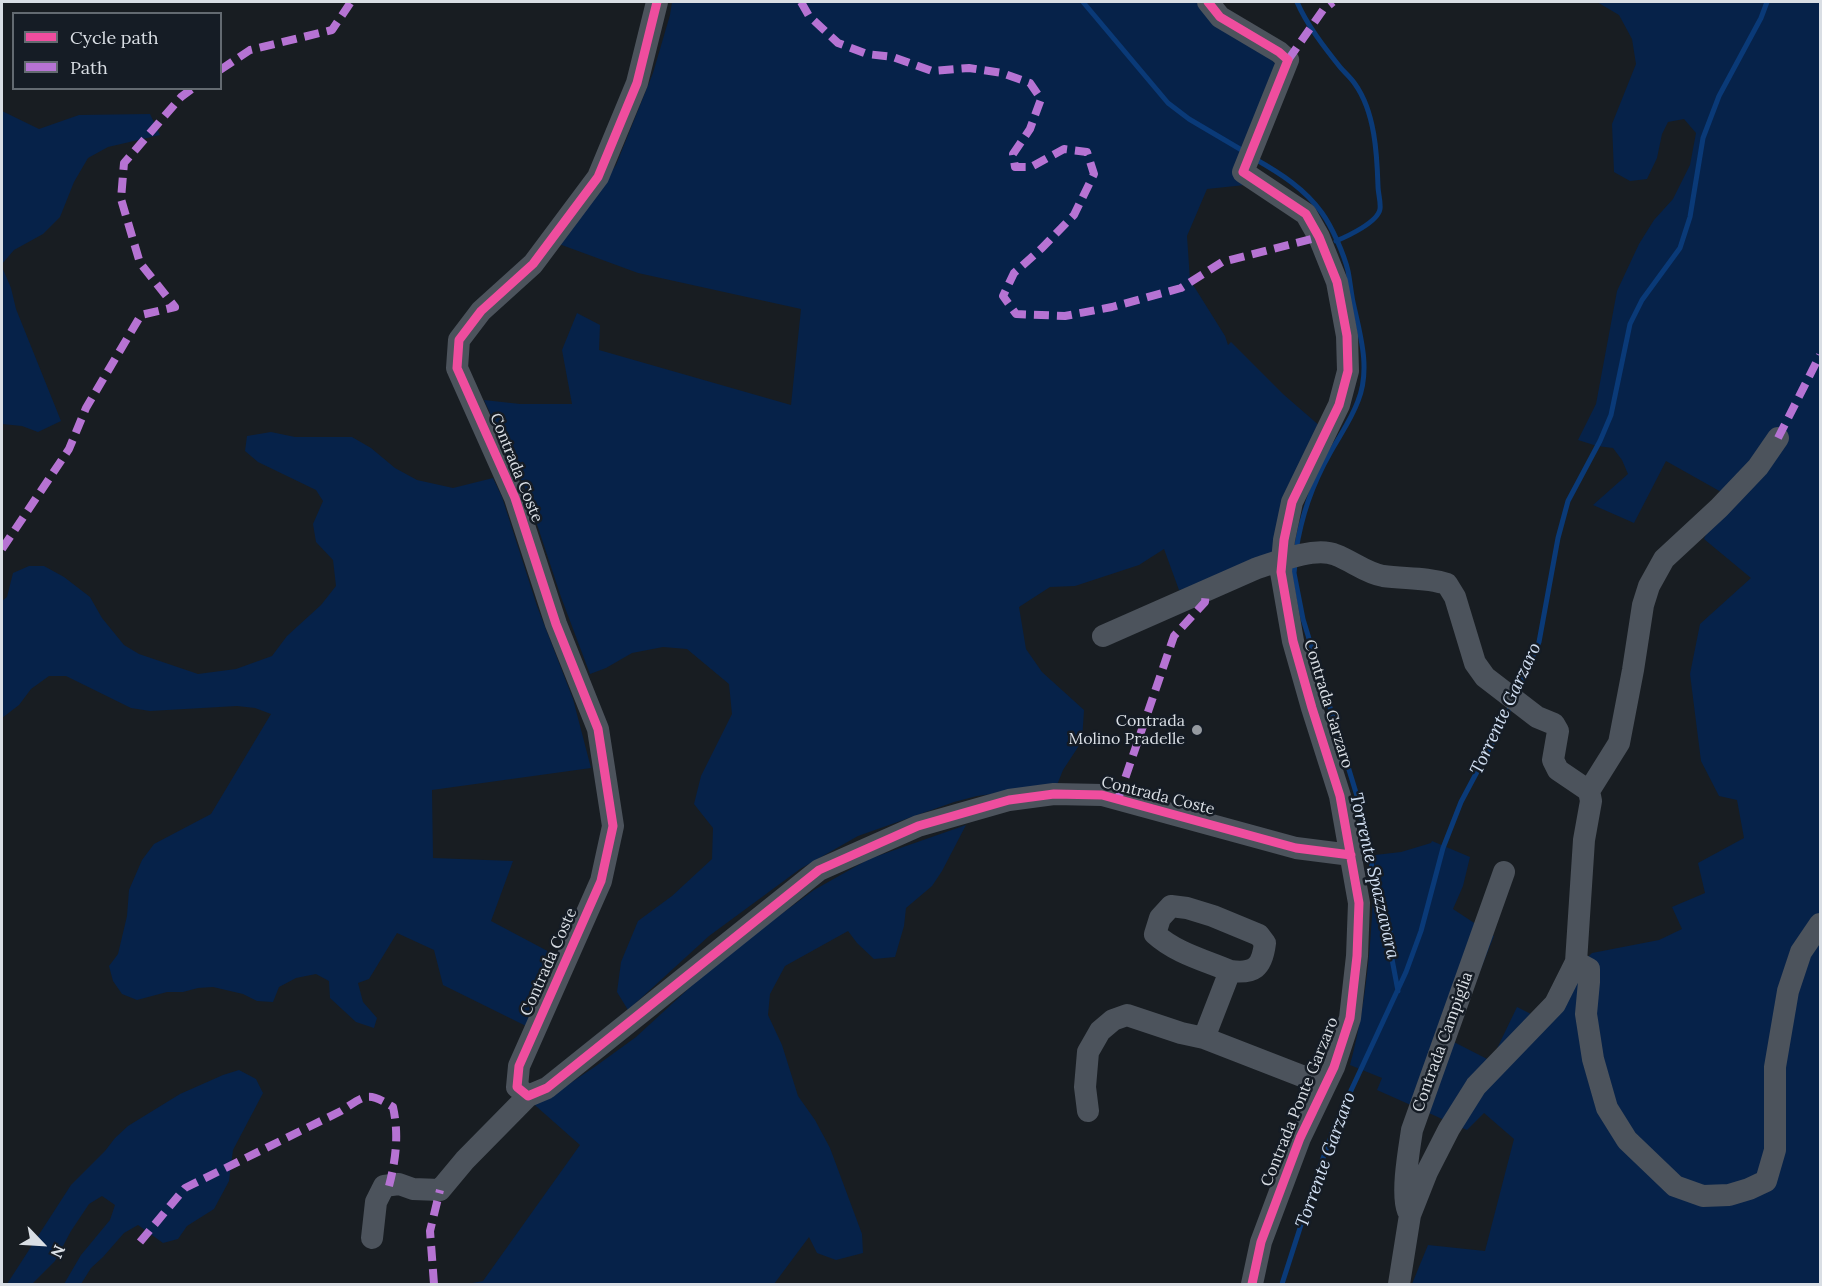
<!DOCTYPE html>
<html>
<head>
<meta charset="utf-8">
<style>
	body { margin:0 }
	#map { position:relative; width:1822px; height:1286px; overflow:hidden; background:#181d22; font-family:Lora,serif }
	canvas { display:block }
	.frame { position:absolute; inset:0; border:3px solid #d9dee4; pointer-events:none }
	.legend { position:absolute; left:12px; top:12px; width:210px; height:78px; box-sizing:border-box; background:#151c25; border:2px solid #636a71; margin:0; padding:8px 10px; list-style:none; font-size:18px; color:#d9dee4 }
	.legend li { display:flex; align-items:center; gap:12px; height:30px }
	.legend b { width:30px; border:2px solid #636a71 }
	.north { position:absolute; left:12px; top:1214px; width:60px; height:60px; -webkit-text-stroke:4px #151c25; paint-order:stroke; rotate:115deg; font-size:16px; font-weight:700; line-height:24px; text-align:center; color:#d9dee4 }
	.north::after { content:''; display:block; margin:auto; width:21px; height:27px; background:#d9dee4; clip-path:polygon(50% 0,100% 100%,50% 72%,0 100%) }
</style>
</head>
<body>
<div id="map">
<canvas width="1822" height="1286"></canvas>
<div class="frame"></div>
<ul class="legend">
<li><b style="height:8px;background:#ef4d9e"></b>Cycle path</li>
<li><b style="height:8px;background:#b673d3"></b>Path</li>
</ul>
<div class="north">N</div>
</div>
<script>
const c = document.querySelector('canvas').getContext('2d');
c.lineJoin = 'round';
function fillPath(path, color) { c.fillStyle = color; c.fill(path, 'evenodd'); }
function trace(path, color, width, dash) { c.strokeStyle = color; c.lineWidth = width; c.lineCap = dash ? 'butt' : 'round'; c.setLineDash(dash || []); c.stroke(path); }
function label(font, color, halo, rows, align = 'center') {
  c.font = font + ' Lora,serif'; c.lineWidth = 5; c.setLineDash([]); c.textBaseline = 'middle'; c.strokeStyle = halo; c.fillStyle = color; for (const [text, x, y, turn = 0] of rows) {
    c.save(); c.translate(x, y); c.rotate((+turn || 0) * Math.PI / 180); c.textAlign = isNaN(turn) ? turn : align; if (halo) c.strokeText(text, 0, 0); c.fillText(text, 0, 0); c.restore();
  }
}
const green = new Path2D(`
	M672 2H1199L1275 63 1245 185 1207 189 1187 236 1190 280 1225 336 1228 345 1231 342 1283 394 1321 427 1270 568 1179 590 1164 549 1139 565 1075 586 1050 587 1019 607 1026 649 1042 672 1084 710 1082 741 1063 770 1057 785 977 796 954 802 858 836 800 869 709 936 628 1010 617 992 621 962 638 921 672 896 712 859 713 828 694 804 701 776 732 714 729 684 687 649 663 647 632 653 606 668 590 674 561 597 525 488 484 400 520 404H572L562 350 577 313 600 325 599 350 791 405 801 309 638 273 559 244 616 165 653 73 670 15Z
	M1597 2H1820V1284H1412L1428 1245 1485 1251 1514 1139 1484 1113 1467 1130 1377 1090 1382 1078 1350 1065C1369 996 1372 926 1375 855L1401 852 1431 843 1432 841 1470 857 1463 886 1453 909 1494 936 1452 1041 1491 1061 1517 1007 1547 1022 1556 989 1592 953 1659 940 1682 929 1672 907 1705 893 1698 863 1744 838 1737 800 1719 796 1701 761 1690 674 1700 624 1751 578 1704 539 1723 493 1666 461 1634 523 1593 505 1628 474 1622 460 1613 448 1597 446 1578 440 1596 404 1617 291 1639 244 1654 220 1673 199 1690 165 1696 133 1684 119 1668 122 1662 134 1657 158 1647 179 1630 181 1614 172 1612 124 1636 64 1632 39 1619 15Z
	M2 111 39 129 79 115 150 114 160 135 108 147 88 158 74 182 60 217 43 234 14 250 2 264Z
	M2 267 11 288 16 309 61 421 38 432 22 426 2 424Z
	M271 432 295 437H352L371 448 395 468 417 480 453 488 493 478 502 497 537 606 573 699 591 768 432 790 433 858 513 861 491 921 555 955 526 1026 443 985 434 950 397 933 369 979 358 983 363 1002 377 1018 374 1028 356 1022 330 998 329 981 316 974 296 978 279 987 273 1002 257 1001 243 994 213 987 198 988 183 992H167L137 1000 122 994 113 981 109 966 118 954 127 916 129 890 142 860 154 844 211 814 271 714 255 708 237 706 150 711 131 708 66 676H49L31 689 19 705 2 718V601L7 597 13 573 29 566H44L64 577 90 597 102 618 124 645 139 654 198 674 236 669 272 656 287 636 321 605 336 586 333 560 316 542 313 524 323 501 316 490 258 462 245 451 247 436Z
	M966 825 942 871 932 886 906 908 904 926 895 957 874 959 857 943 848 931 785 966 770 994 768 1015 782 1045 798 1096 815 1120 830 1148 862 1234 863 1253 836 1260 817 1253 809 1237 774 1284H467L483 1281 580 1145 528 1099 566 1086 596 1066 636 1037 724 956 814 890 869 859Z
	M239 1070 256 1079 263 1093 233 1150 229 1181 214 1209 187 1226 178 1239 163 1243 138 1225 124 1233 103 1257 91 1268 81 1284H64L81 1255 110 1220 115 1205 102 1196 89 1204 71 1231 55 1261 32 1284H7L71 1185 105 1151 115 1138 128 1126 180 1094 223 1075Z`);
const stream = new Path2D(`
	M1083 2 1168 103 1189 119 1245 152
	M1297 2C1307 25 1324 47 1340 67 1345 73 1351 78 1355 84 1375 112 1377 154 1378 186 1378 193 1381 202 1380 209 1378 222 1348 236 1336 241
	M1255 159C1280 173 1305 189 1322 213 1332 227 1344 254 1348 271 1350 281 1351 292 1353 302 1360 334 1371 369 1358 401 1351 420 1340 435 1330 453 1313 483 1301 517 1296 551
	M1295 564 1294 573 1303 619 1357 796 1374 876 1390 932 1392 959 1398 991
	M1516 695 1539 642 1558 538 1568 501 1600 441 1611 415 1630 324 1642 300 1680 248 1690 217 1703 138 1719 96 1761 18 1767 2
	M1282 1284 1318 1172 1335 1125 1406 972 1421 931 1443 848 1461 802 1504 721 1512 703`);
const minor = new Path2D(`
	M657 2 637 83 598 177 533 264 481 311 459 340 457 368 515 498 556 624 598 729 613 826 601 881 519 1066 517 1087 528 1096 547 1088 819 870 918 826 1009 800 1054 794 1102 795 1296 848 1351 855
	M1208 2 1220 17 1279 52 1288 60 1243 172 1306 214 1319 237 1337 282 1347 336 1348 371 1339 405 1292 502 1284 540 1281 572 1293 641 1312 708 1340 796 1359 903 1357 956 1350 1018 1334 1067 1300 1138 1261 1242 1252 1284
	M1103 636 1255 569C1276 562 1315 546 1336 555 1352 561 1366 573 1383 576 1405 579 1427 577 1447 584L1455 597 1475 663 1485 677 1537 717 1554 724 1558 731 1553 760 1558 770 1589 791 1591 801 1584 840 1576 962 1555 1004 1476 1086 1449 1129 1427 1172 1410 1215 1399 1284
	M1589 791 1619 743 1633 670 1643 605 1649 586 1664 559 1719 508 1758 467 1778 438
	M1576 962 1589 969V982L1586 1014 1593 1059 1607 1108 1627 1140 1675 1186 1703 1196 1729 1195 1749 1189 1766 1181 1775 1150V1067L1788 991 1801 952 1820 924
	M1204 1038 1230 971C1254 974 1262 968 1265 943L1259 935 1213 916 1187 908 1171 906 1160 918 1155 934C1176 953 1204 960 1230 971
	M1088 1111 1085 1087 1088 1052 1100 1031 1113 1020 1127 1015 1181 1033 1204 1038 1325 1085
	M1408 1211C1401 1194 1409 1150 1412 1130L1504 872
	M372 1238 376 1202 384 1186 399 1184 413 1189 440 1190 465 1160 528 1096`);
const quiet = new Path2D(`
	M801 2 809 16 838 43 867 54 893 57 932 71 969 68 1002 73 1030 83 1041 99 1030 129 1013 154 1015 167H1031L1064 149 1087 152 1094 174 1074 215 1042 248 1014 273 1003 296 1016 314 1065 316 1112 307 1181 288 1222 262 1319 237
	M1288 60 1323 10 1333 2
	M220 70 250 50 332 30 351 2
	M1778 438 1820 355
	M2 549 69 449 86 408 141 315 175 307 140 263 121 199 124 163 181 97 193 88
	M1118 799 1174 636 1205 602 1206 591
	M140 1242 185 1188 341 1111C366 1095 367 1091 393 1107 399 1134 396 1159 389 1186
	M434 1284 430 1231 440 1190`);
const cycleway = new Path2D(`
	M657 2 637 83 598 177 533 264 481 311 459 340 457 368 515 498 556 624 598 729 613 826 601 881 519 1066 517 1087 528 1096 547 1088 819 870 918 826 1009 800 1054 794 1102 795 1296 848 1351 855
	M1208 2 1220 17 1279 52 1288 60 1243 172 1306 214 1319 237 1337 282 1347 336 1348 371 1339 405 1292 502 1284 540 1281 572 1293 641 1312 708 1340 796 1359 903 1357 956 1350 1018 1334 1067 1300 1138 1261 1242 1252 1284`);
const markers = [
	[1197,730,6,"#959aa0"]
];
const streetNames = [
	["Contrada Coste",516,468,68],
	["Contrada Garzaro",1328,704,73],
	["Contrada Coste",1158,796,14],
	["Contrada Coste",549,962,-66],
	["Contrada Campiglia",1443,1042,-70],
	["Contrada Ponte Garzaro",1300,1102,-68]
];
const poiNames = [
	["Contrada",1185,721],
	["Molino Pradelle",1185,739]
];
const waterNames = [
	["Torrente Garzaro",1506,709,-65],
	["Torrente Spazzavara",1374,876,77],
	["Torrente Garzaro",1326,1160,-70]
];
fillPath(green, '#062249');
trace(stream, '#0a3a78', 5);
trace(minor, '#4c535c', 22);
trace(quiet, '#b673d3', 8, [15, 8]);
trace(cycleway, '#ef4d9e', 9);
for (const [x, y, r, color] of markers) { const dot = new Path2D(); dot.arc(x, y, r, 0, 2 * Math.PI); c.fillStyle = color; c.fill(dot); trace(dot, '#151c25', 2); }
label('16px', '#d9dee4', '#151c25', streetNames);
label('16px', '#d9dee4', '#151c25', poiNames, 'right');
label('italic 18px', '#d3e1f4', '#151c25', waterNames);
</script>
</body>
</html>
